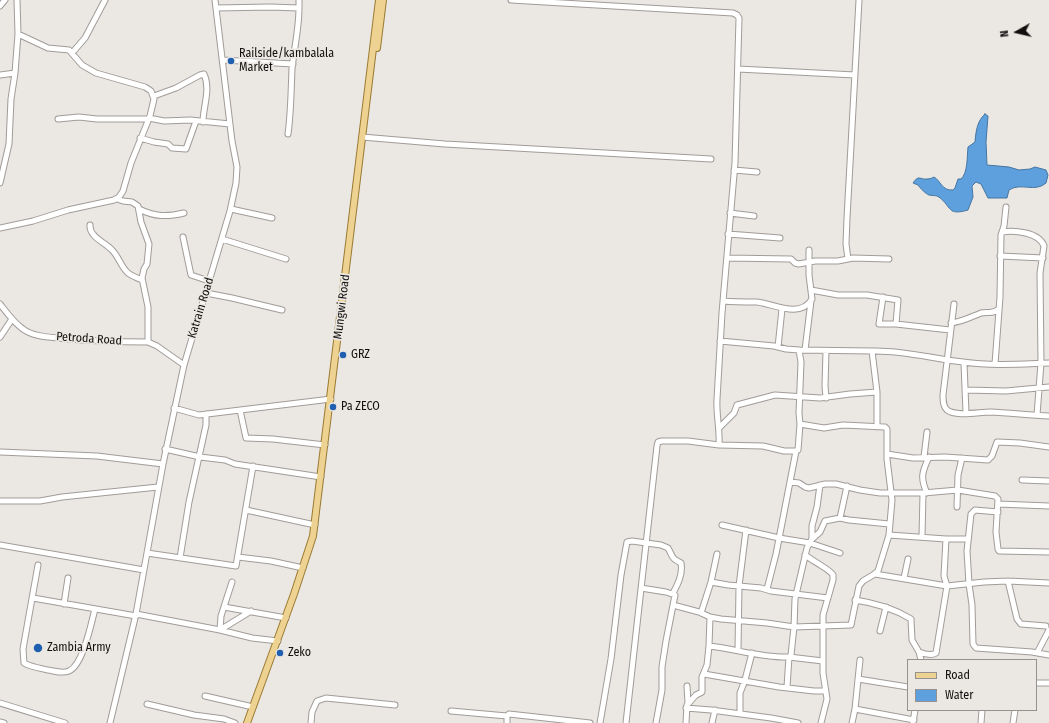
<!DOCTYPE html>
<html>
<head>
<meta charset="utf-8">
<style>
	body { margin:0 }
	#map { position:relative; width:1049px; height:723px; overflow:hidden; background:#ebe7e3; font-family:"Fira Sans Condensed",sans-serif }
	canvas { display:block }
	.legend { position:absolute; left:907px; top:659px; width:130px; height:52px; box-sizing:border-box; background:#ebe7e3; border:1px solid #94918e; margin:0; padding:5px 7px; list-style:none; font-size:12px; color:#11100e }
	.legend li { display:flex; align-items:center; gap:8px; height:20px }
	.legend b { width:20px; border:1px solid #94918e }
	.north { position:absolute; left:997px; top:12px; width:40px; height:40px; -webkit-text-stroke:3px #ebe7e3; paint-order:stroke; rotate:262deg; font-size:11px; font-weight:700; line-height:16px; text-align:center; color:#11100e }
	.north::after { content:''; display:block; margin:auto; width:14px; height:18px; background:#11100e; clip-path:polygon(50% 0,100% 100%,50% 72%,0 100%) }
</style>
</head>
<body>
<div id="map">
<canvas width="1049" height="723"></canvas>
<ul class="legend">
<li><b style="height:5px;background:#eed291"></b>Road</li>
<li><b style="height:11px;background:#5da0dd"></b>Water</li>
</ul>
<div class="north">N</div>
</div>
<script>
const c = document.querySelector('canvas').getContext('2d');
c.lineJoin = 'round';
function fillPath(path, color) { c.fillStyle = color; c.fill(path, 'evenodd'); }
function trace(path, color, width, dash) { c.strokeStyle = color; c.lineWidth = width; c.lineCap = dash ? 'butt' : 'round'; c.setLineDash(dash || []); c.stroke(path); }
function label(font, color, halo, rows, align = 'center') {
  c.font = font + ' "Fira Sans Condensed",sans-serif'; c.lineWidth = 3.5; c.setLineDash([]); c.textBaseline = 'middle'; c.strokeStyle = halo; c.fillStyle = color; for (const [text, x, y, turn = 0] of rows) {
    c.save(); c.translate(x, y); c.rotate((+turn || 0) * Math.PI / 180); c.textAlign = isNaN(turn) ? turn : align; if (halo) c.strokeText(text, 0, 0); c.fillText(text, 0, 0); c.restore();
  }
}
const water = new Path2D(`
	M985 114 988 116 986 142 987 165 1009 167 1019 170 1030 169 1035 167 1046 170 1048 175 1046 183C1035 193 1021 182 1009 190L1007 198H988L981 184 976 182 972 186 973 197 968 210C947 216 952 207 939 197 936 195 933 196 929 195 926 194 920 188 918 185L913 183C919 174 920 180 927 179 930 179 932 178 934 177 941 181 942 191 953 190L955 188 958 179H961C968 173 967 156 968 147L975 142C976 131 977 121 985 114Z`);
const minor = new Path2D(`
	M511 0 733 13 737 15 739 18 735 163 722 313 717 399C716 414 720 429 719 445
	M0 6 5 0
	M216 8 270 7 299 8C299 29 294 49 292 69 291 91 291 112 288 134
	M299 8V0
	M72 53 85 38 105 0
	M223 60 293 64
	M738 69 855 75
	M0 75 15 73
	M154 96 176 88 200 75 204 74C211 89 203 107 203 122
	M149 118 164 121 190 120 230 124
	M58 119 79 117 97 119H148
	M362 137 445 144 711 159
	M140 138 154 142 168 144 172 148 186 149 196 121
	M734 170 757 172
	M0 183 9 144 11 99 15 73 18 34 17 0
	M117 199 123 201 132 202 138 206 141 222 149 244 147 264 144 269 142 278 148 307V342
	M139 209C155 217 167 217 184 213
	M231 209 272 218
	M730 213 754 216
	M90 225C89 237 106 243 112 250 119 257 121 267 128 273 132 276 137 278 142 280
	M0 228 33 221 68 210 114 200 119 197 123 191 131 163 150 116 154 99 151 91 145 87 96 73 82 65 69 50 48 48 18 34
	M1002 232C1014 230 1039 232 1044 246L1040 273 1041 363 1037 415
	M728 234 780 238
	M183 237 191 275 209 281
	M222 239 286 259
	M1000 256 1043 258
	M727 258 791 259 795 263 799 264 815 261H838L853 258 889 259
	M848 259 846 244 847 218 859 0
	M811 290 838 295H867L898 300 896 324
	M206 293 232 298 282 310
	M883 297 879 324H896L950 330
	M723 301C734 302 746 302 757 302 774 304 800 319 812 299L809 275V250
	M0 304C7 313 14 323 23 329 32 336 47 337 58 338 88 341 118 342 148 342L157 346 184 365
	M954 304 943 395C943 401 943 406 947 410 956 417 979 412 990 412 1010 413 1029 415 1049 416
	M951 323C962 322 971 317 981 313 989 311 992 315 999 309
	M0 337 12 319
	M720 341 774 346 786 349 799 350 872 351
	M778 347 782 309
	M805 350 811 301
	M826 351 825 386 826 398
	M964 363 966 413
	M995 364 1000 297 1001 235 1004 226 1006 207
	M966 390 1006 391 1049 387
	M174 408 199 415 331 399
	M240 410 246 438 273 439 325 445
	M877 427V392L872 351C904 350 933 359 963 362 992 366 1020 364 1049 363
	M719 428 734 413 737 405 775 395 820 398 850 394 877 392
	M165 449 200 457 225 460 235 464 321 477
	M0 452 97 456 163 464
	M887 454 913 458 945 457 988 460 992 456 997 442 1020 443 1049 447
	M924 457 927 432
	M1022 480 1049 481
	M790 482 799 483 805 487 809 488 825 484H836L860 490 880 493H923L958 490 995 496 998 499 996 532 998 549 999 551 1049 552
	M927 493C920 478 922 472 929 457
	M0 501H40L62 497 158 487
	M998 504 1049 506
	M957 507 958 475 962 458
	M246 510 315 525
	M998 512 975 510 971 514 967 551 969 584 972 605 973 644 976 648 1032 652 1049 655
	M840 518 847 486
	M722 525 779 538 810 543 840 553
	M889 535 946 539H968
	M922 537 923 493
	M812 539V526L817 507 820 485
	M946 539 944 576 947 586 984 582 1008 581 1049 583
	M0 545 144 570
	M147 553 236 566 253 466
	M805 555C811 560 831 570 833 575V580L823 615V673L827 699 821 723
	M238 557 271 561 303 568
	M180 558 189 502 206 425V414
	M38 565 23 649 24 663C31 667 39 668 48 670 55 671 62 674 69 671 83 665 91 624 95 609
	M875 574 947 586 936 653C931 656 924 654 919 652
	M904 578 908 559
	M1008 581 1017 619 1021 624 1046 626
	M711 582 728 585 761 588 771 591 828 598
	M641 588 666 592 675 595 666 641 662 667V690L656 723
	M767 589 776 554 796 451
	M33 598 136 616
	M855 600C876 603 893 608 911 619L912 640 919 652 921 660
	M64 604 68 578
	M673 605 699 612 710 617 721 619 767 623 794 627 851 625 859 586 863 581 873 575 878 571 889 535 892 500 887 459V429L885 427 843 425 824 428 800 424
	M224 607 286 618
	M701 613 711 582 717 554
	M136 614 220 630 252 638 278 641
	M220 630 221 616 232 582
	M220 630 251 611
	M880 631 886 607
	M709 646C736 649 762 658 789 657L791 655 794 627 795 599 807 548 812 539 820 532 825 521 840 518 849 520 889 524
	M738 650 739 586 746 530
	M1037 653 1049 630
	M704 674 779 687 814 691H825
	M858 679 908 687
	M1036 683H1049
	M687 686 688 703
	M787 687 789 657 823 661
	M205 696 253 707
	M0 703 65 723
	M147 704 194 715 224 719 235 723
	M686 708 711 710 771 718 798 723
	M855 709 914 720
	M451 711 507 716
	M740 714V693L745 680 752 653
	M0 722 4 723
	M913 722 915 710
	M110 723 136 614 163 464 184 365 230 211 236 183 237 167 232 141 215 0
	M311 723 312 712 317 701 326 698 395 705
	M507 723V716L509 714 590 723
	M600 723 611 659 621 575 627 542 632 541 661 545 668 548C673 557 671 558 681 563 683 574 678 584 673 593
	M626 723 657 446 658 442 662 441H688L719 445 763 446 784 451H796L798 450 800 424 799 413 801 362 799 350
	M686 723 687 705 696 695 702 692V677L707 665 709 646 710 617
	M712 723 715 710
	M852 723 855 709 860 660
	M981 723 982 710
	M1013 723 1015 710`);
const major = new Path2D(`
	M377 48 383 0
	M247 723 294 594 313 536 379 0`);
const markers = [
	[231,61,4,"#1f5fb0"],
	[343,355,4,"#1f5fb0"],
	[333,407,4,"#1f5fb0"],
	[38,648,5,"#1f5fb0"],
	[280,653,4,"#1f5fb0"]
];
const poiNames = [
	["Railside/kambalala",239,54],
	["Market",239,68],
	["GRZ",351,355],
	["Pa ZECO",341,407],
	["Zambia Army",47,648],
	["Zeko",288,653]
];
const streetNames = [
	["Mungwi Road",342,307,-83],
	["Katrain Road",201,308,-73],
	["Petroda Road",89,339,4]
];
fillPath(water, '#5da0dd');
trace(water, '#46759f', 1);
trace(minor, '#a09c99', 7);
trace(major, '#9a7b34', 8);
trace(minor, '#fff', 5);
trace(major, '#eed291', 6);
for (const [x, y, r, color] of markers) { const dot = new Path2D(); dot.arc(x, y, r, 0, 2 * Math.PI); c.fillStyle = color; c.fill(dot); trace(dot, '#ebe7e3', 1.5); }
label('12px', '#11100e', '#ebe7e3', poiNames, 'left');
label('12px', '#11100e', '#ebe7e3', streetNames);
</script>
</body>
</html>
